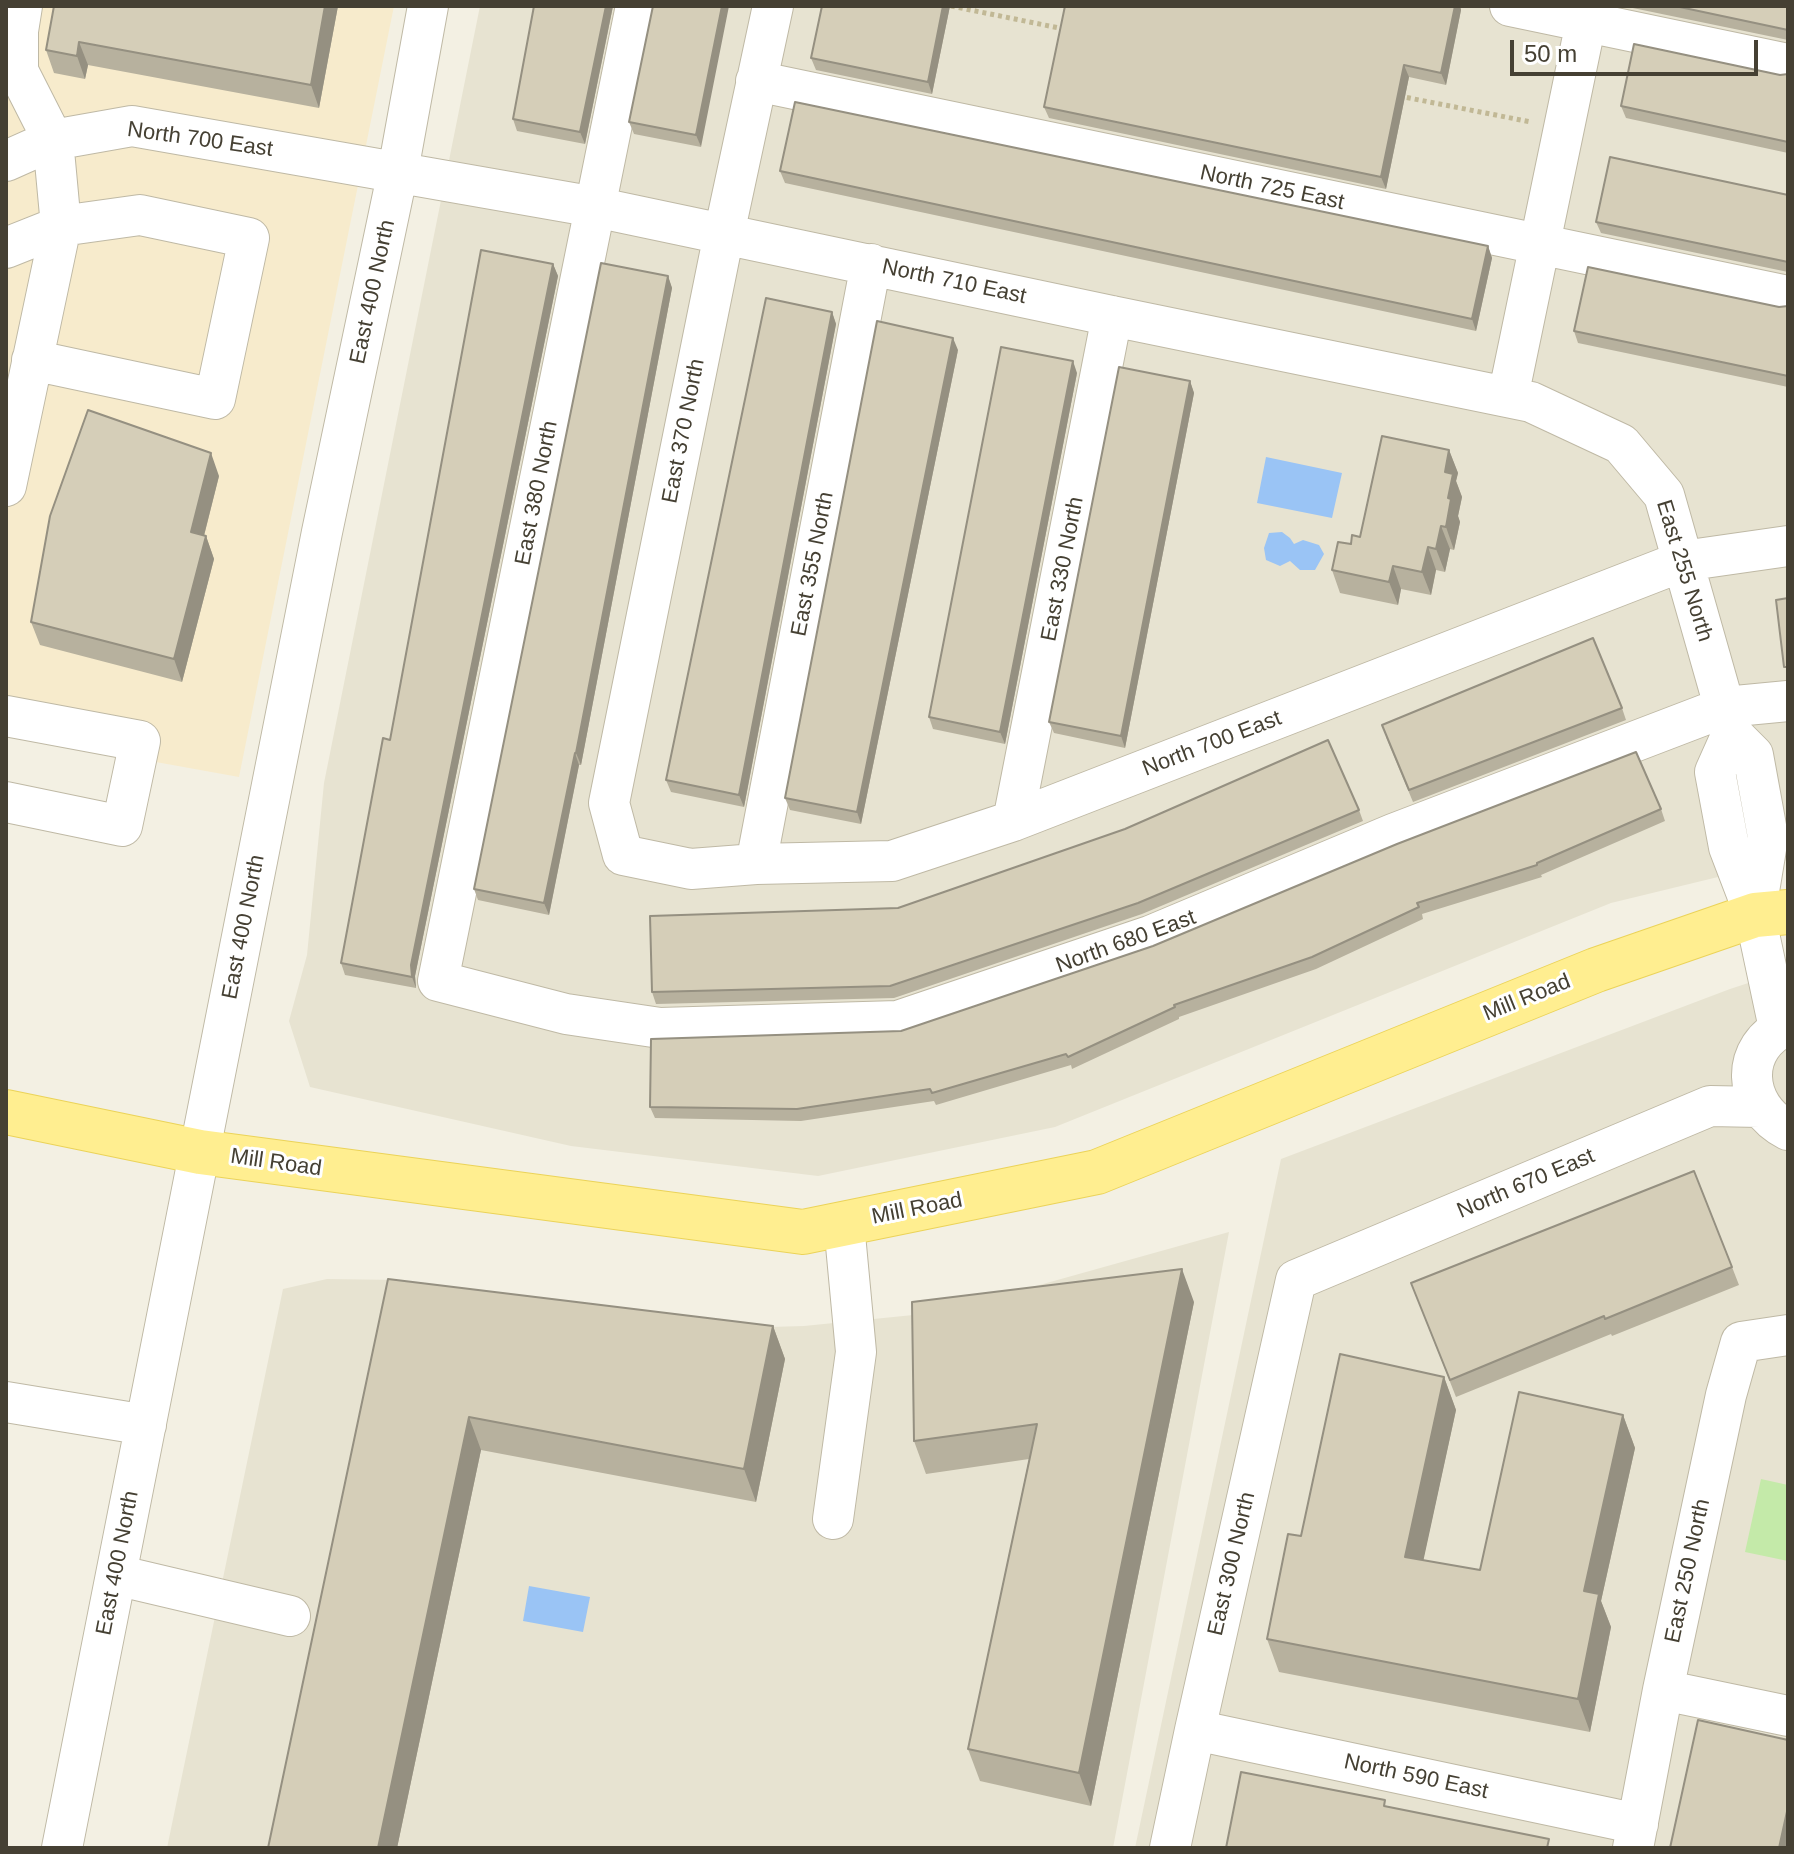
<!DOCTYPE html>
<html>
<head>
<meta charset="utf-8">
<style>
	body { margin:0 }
	#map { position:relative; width:1794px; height:1854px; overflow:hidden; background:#f3f0e3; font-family:Arial,sans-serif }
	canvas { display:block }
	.frame { position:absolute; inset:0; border:8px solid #454033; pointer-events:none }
	.scale { position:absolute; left:1510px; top:40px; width:248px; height:36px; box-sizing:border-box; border:4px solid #454033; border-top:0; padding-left:10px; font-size:24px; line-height:28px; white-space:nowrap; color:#454033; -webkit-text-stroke:6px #fff; paint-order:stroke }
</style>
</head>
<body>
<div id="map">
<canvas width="1794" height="1854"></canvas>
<div class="frame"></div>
<div class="scale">50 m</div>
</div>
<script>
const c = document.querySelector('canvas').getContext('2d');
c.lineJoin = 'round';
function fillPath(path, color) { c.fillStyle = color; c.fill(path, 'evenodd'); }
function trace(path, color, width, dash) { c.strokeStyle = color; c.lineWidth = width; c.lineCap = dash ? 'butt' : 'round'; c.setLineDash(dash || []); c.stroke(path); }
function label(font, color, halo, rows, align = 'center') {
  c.font = font + ' Arial,sans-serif'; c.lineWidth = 6; c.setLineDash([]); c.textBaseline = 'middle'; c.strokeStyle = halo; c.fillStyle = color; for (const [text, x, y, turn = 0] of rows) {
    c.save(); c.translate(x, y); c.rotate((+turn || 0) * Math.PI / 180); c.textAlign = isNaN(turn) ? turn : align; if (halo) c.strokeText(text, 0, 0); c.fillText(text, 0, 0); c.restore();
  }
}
const residential = new Path2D(`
	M480 6H1788V860L1611 903 1055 1127 818 1176 571 1146 310 1087 289 1021 307 955 324 783Z
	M1788 970V1848H1135L1281 1159 1730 989Z
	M1229 1232 1113 1848H167L283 1289 327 1279 399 1280 665 1330 804 1326 943 1312Z`);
const commercial = new Path2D(`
	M6 6H394L239 777 6 735Z`);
const green = new Path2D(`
	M1761 1479 1788 1485V1561L1745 1552Z`);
const water = new Path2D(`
	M1266 457 1342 473 1332 518 1257 503Z
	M1282 532 1290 538 1294 544 1303 540 1319 545 1324 554 1315 570H1300L1290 561 1280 566 1266 560 1264 548 1269 533Z
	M529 1586 590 1597 583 1632 523 1621Z`);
const path = new Path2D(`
	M951 6 1064 29
	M1399 96 1531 122`);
const minor = new Path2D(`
	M636 6 438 981 566 1014 660 1028 898 1021 1150 936 1393 834 1725 707 1788 701
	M773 6 724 234 609 803 623 855 691 869 756 864 892 861 1013 821 1683 561 1788 546
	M1510 6 1788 64
	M756 81 1788 296
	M6 161 53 140 132 126 595 207 1112 316 1531 402 1621 444 1664 495 1732 734 1753 755 1768 837 1755 915
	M6 248 61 226 140 215 249 238 215 399 32 360
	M1508 397 1586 22
	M6 486 61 226 53 140 18 71V31L22 6
	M6 716 140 741 122 826 6 802
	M1732 734 1715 772 1729 847 1755 915 1779 1028
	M1013 821 1112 316
	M756 864 871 264
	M1788 1025C1738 1046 1742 1107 1788 1130
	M6 1402 146 1425
	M833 1519 856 1352 844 1224
	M116 1575 290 1616
	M1663 1690 1788 1716
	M1195 1730 1638 1824
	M62 1848 322 532 398 171 428 6
	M1170 1848 1195 1730 1296 1280 1710 1106 1760 1107
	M1633 1848 1663 1690 1726 1395 1741 1342 1788 1335`);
const major = new Path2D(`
	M6 1112 200 1152 803 1232 1097 1172 1596 970 1755 915 1788 912`);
const wall = new Path2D(`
	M54 6H338L319 108 88 65 85 79 54 73 46 50Z
	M613 6 585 144 517 131 513 119Z
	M653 6 701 147 634 134 629 122Z
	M950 6 932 94 816 70 811 58Z
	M1057 6H1460L1461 10 1446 85 1409 77 1386 189 1049 118 1044 107 1065 8Z
	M1623 6H1788V40Z
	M1788 74V153L1626 118 1621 106Z
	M780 171 1488 246 1492 258 1476 331 785 183Z
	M1788 195V272L1601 233 1596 222Z
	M553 264 558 276 415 976 416 988 345 975 341 963 390 740Z
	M668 276 672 288 581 765H579L549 915 478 900 474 889Z
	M1788 306V387L1578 343 1574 331Z
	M832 312 836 324 744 807 671 792 666 780Z
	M958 350 861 824 790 810 785 798Z
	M1077 373 1005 744 933 729 929 717Z
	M1190 381 1194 393 1125 748 1054 733 1049 722Z
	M1449 450 1458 473 1456 481 1462 497 1458 516 1460 522 1454 550 1450 549 1445 572 1436 570 1431 595 1401 589 1398 605 1340 593 1332 570 1351 544 1360 537Z
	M219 476 204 536H206L214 559 182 682 40 645 31 622Z
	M1622 708 1626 720 1413 802 1386 737Z
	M1661 809 1665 821 1541 875 1542 877 1422 914 1423 919 1316 969 1179 1017V1019L1072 1069 1071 1065 936 1105 934 1101 801 1121 655 1118 650 1107 901 1031Z
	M1359 810 1363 821 1142 914 894 998 656 1004 652 992 898 908Z
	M1732 1267 1739 1285 1612 1336 1611 1334 1456 1397 1411 1283Z
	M388 1279 773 1326 785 1359 756 1502 481 1450 397 1848H268Z
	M1194 1302 1091 1806 980 1781 968 1749 1029 1459 926 1474 914 1441Z
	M1444 1377 1456 1410 1423 1560 1480 1570 1623 1415 1635 1448 1601 1601 1611 1627 1590 1732 1279 1672 1267 1639 1301 1536Z`);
const shadedWall = new Path2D(`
	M325 6H338L319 108 311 85Z
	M606 6H613L585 144 580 132Z
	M722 6H729L701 147 696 135Z
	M943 6H950L932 94 928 82Z
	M1455 6H1460L1461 10 1446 85 1441 73Z
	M79 42 88 65 85 79 77 56Z
	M1404 65 1409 77 1386 189 1381 177Z
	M1488 246 1492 258 1476 331 1472 319Z
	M553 264 558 276 415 976 416 988 412 977 411 965Z
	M668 276 672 288 581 765 576 753Z
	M832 312 836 324 744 807 739 795Z
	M953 338 958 350 861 824 857 812Z
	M1073 361 1077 373 1005 744 1000 732Z
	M1190 381 1194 393 1125 748 1121 736Z
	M1449 450 1458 473 1456 481 1462 497 1458 516 1460 522 1454 550 1446 527 1448 498 1445 472Z
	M211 453 219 476 199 555 191 532Z
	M1441 526 1450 549 1445 572 1436 549Z
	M206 536 214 559 182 682 174 659Z
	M1428 547 1436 570 1431 595 1422 572Z
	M1393 566 1401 589 1398 605 1389 582Z
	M575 753 579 765 549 915 544 903Z
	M1182 1269 1194 1302 1091 1806 1079 1773Z
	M773 1326 785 1359 756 1502 744 1469Z
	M1444 1377 1456 1410 1417 1590 1405 1557Z
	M1623 1415 1635 1448 1601 1601 1611 1627 1590 1732 1578 1699 1584 1591Z
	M469 1417 481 1450 397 1848H378Z
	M1788 1807V1848H1779Z`);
const building = new Path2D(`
	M54 6H325L311 85 79 42 77 56 46 50Z
	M534 6H606L580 132 513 119Z
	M653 6H722L696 135 629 122Z
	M822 6H943L928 82 811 58Z
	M1065 6H1455L1441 73 1404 65 1381 177 1044 107Z
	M1675 6H1788V30Z
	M1634 44 1780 75 1788 74V142L1621 106Z
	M795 102 1488 246 1472 319 780 171Z
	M1610 157 1788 195V262L1596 222Z
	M481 250 553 264 411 965 412 977 341 963 383 738 390 740Z
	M601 263 668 276 576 753H575L544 903 474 889Z
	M1588 267 1779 307 1788 306V376L1574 331Z
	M766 298 832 312 739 795 666 780Z
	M877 321 953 338 857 812 785 798Z
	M1001 347 1073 361 1000 732 929 717Z
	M1119 367 1190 381 1121 736 1049 722Z
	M88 410 211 453 191 532 206 536 174 659 31 622 50 516Z
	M1382 436 1449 450 1445 472 1453 474 1448 498 1451 499 1446 527 1441 526 1436 549 1428 547 1422 572 1393 566 1389 582 1332 570 1338 542 1351 544 1352 535 1360 537Z
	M1788 598V667H1784L1776 600Z
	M1593 638 1622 708 1409 790 1382 725Z
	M1328 740 1359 810 1138 903 890 986 652 992 650 916 898 908 1125 829Z
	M1636 752 1661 809 1537 863V865L1417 903 1419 907 1312 957 1174 1005 1175 1007 1068 1057 1066 1054 932 1093 930 1089 797 1109 650 1107 651 1039 901 1031 1153 946 1397 844Z
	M1694 1171 1732 1267 1605 1319 1604 1316 1450 1380 1411 1283Z
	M1182 1269 1079 1773 968 1749 1037 1424 914 1441 912 1302Z
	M388 1279 773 1326 744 1469 469 1417 378 1848H268Z
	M1340 1354 1444 1377 1405 1557 1480 1570 1519 1392 1623 1415 1584 1591 1599 1594 1578 1699 1267 1639 1288 1534 1301 1536Z
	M1698 1720 1788 1740V1807L1779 1848H1670Z
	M1241 1772 1385 1800 1384 1806 1549 1839 1547 1848H1226Z`);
const streetNames = [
	["North 700 East",200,140,8],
	["North 725 East",1272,188,12],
	["North 710 East",954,282,12],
	["East 400 North",373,292,-78],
	["East 370 North",684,431,-79],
	["East 380 North",537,493,-79],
	["East 355 North",813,564,-79],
	["East 330 North",1063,569,-79],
	["East 255 North",1684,571,73],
	["North 700 East",1212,744,-21],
	["East 400 North",244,927,-79],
	["North 680 East",1126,942,-20],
	["Mill Road",1527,998,-22],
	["Mill Road",276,1163,8],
	["North 670 East",1526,1184,-23],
	["Mill Road",917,1209,-11],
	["East 400 North",118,1563,-79],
	["East 300 North",1232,1564,-77],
	["East 250 North",1688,1571,-78],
	["North 590 East",1416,1777,12]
];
fillPath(residential, '#e7e3d1');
fillPath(commercial, '#f7ebcc');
fillPath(green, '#c4eaa9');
fillPath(water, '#9ac4f5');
trace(minor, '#bfb9a5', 42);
trace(major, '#ebd359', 46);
trace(path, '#c1b895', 5, [4, 4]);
trace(minor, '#fff', 40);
trace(major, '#ffee90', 44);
fillPath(wall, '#b7b19e');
fillPath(shadedWall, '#959081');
fillPath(building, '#d5ceb8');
trace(building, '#959081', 2);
label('22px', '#454033', '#fff', streetNames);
</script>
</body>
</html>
